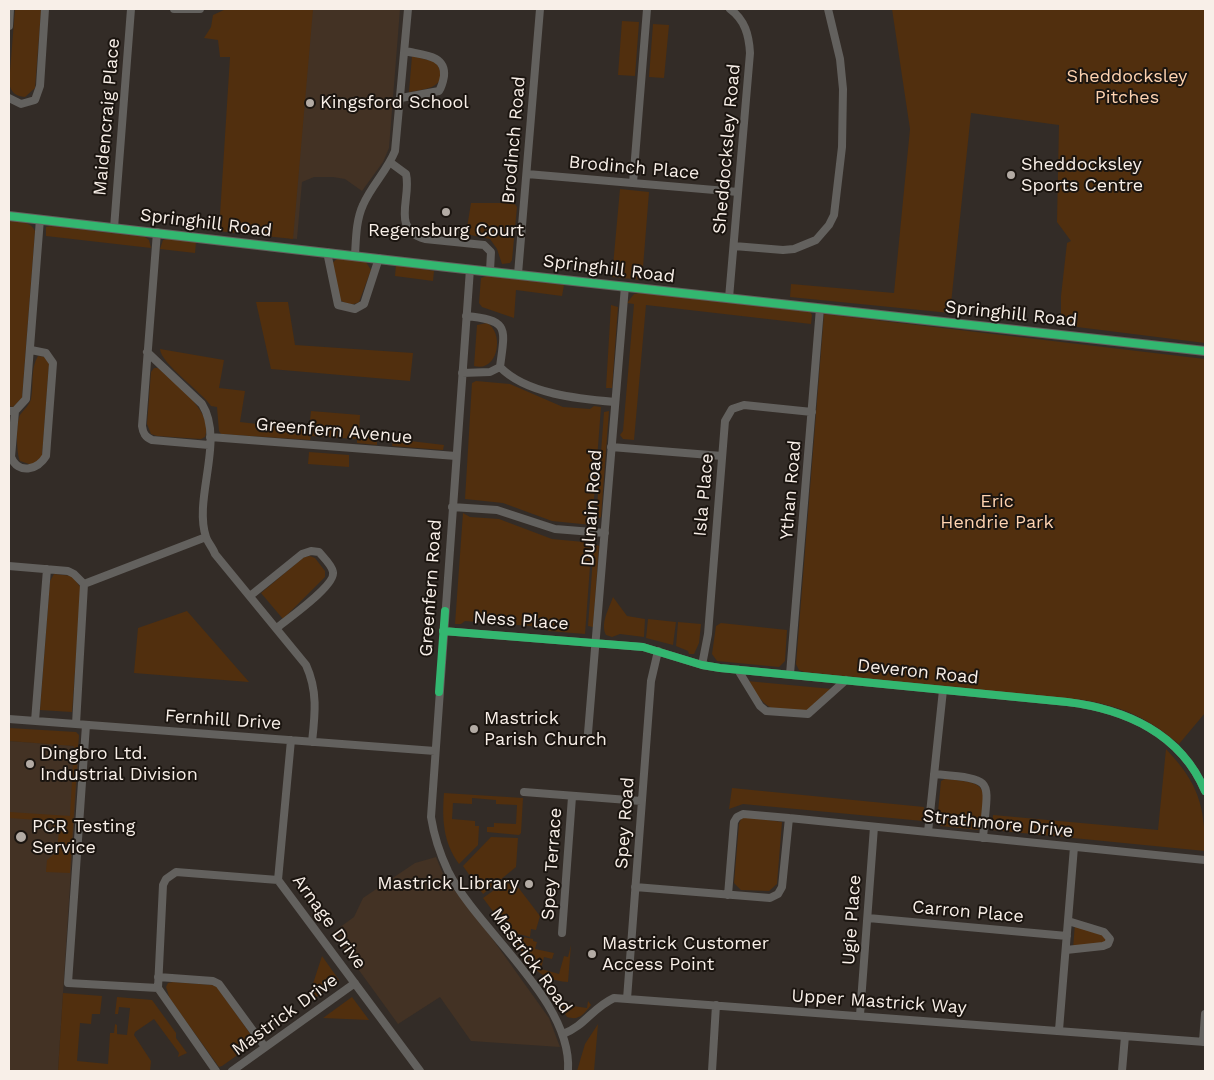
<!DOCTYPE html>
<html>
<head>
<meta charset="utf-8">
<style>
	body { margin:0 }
	#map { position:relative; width:1214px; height:1080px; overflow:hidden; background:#332c27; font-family:"Work Sans",sans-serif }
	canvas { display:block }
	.frame { position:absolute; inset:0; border:10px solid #f8efe8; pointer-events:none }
</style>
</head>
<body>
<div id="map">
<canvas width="1214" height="1080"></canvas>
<div class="frame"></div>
</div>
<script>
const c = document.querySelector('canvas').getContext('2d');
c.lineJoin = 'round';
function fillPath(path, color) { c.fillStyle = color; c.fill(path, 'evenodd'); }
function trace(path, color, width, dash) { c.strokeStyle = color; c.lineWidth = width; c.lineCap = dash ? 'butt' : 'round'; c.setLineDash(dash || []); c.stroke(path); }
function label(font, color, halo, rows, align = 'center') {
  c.font = font + ' "Work Sans",sans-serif'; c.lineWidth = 4; c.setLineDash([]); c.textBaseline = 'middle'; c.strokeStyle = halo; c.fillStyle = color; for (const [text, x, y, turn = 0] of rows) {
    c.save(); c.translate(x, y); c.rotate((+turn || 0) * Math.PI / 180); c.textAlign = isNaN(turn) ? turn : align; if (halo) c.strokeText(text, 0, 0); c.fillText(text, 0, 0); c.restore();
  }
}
const built = new Path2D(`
	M240 9H400L389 148 383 162 362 191 345 179 333 177H314L302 182 297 239 219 231Z
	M9 741 79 746 58 1071H9Z
	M436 857 446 881 471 909 549 1018 560 1047 471 1041 440 997 398 1024 332 933 354 917 363 898 415 863Z`);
const green = new Path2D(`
	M15 9H40L41 11 35 88 25 97C15 96 12 93 9 84Z
	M226 9H313L293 239 219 231 230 57H220L218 40 204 38 211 27 213 15Z
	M892 9H1205V343L1061 325V296L1067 243 1071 241 1057 222 1059 125 971 113 950 313 790 297 791 284 894 293 910 129Z
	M622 21 639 22 635 76 618 75Z
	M653 24 669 25 664 78 649 77Z
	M412 56 436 62C451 87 427 89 409 92Z
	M620 189 649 192 642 280 612 277Z
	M471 203H514L517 207 512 260 510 263 502 264 497 249 490 239 466 234Z
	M9 221C18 222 31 221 35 231L22 398 13 407 9 406Z
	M51 226 145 237 149 240 151 248 46 236V227Z
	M169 239 196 242 195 253 160 249 163 240Z
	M338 258 366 262 371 270 359 302C353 306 345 304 339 299L331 264Z
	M396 265 434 271 433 281 395 276Z
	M487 276 564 285 562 296 516 290 514 318 482 307 479 303 481 278Z
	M640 293 810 312 812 315 811 324 646 305 634 440 623 439 620 435 623 431 634 304 627 303 634 294Z
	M256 302H288L295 345 413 353 410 381 271 369Z
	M611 305 618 307 612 388H606Z
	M824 314 1205 359V713L1179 744C1146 717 1126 708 1084 700L804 672 799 670 796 664Z
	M487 323C505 333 498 373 474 366L477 325Z
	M160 349 224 360 219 388 245 391 240 422 309 430 311 411 360 415 359 435 377 437V445L357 443V439L311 436 310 440 221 434 219 431 217 407 211 406C201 391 161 364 160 349Z
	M38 356 45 357 49 364 42 456 38 462 32 465 20 461C16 454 16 422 20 415 24 409 29 406 31 399 34 385 30 369 38 356Z
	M154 368H158C174 383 215 412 205 437L201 439 157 436 151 434 147 424 151 372Z
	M476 381 510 384 563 407 590 409 594 406 601 407 592 525 552 521 503 503 465 499 472 383Z
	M609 411 601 517 596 520 604 412Z
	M393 439 444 445 443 450 392 446Z
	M309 452 349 455V467L308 464Z
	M463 513 470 517 499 519 552 539 584 542 592 539 585 634 549 631 543 627 465 621 461 624H455Z
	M594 544 599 546 593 627 588 626Z
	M310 556 315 558 325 571V577L283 619 261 593 304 557Z
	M54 574 72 576 81 588 72 712 40 710 50 581Z
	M613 597 627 616 645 619 644 637 620 634 612 637 606 635C600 623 609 609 613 597Z
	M187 611 249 682 134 673 138 628Z
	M648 619 676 622 673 645 646 638Z
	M678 622 701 624 699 643 694 654H689L688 651 676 646Z
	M721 623 787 630 785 661 779 667 717 661 712 654 716 626Z
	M747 681 832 689 807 712C769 709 770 714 747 681Z
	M9 728 76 732 79 735 70 873 46 872 47 860 57 852 59 830 53 829 54 821 9 818V812L70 816 74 746 9 741Z
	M1166 749C1198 783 1205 805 1205 851L992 830 993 815 1158 830Z
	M945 779C988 783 986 785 981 827L978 830 941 826 937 822 941 781Z
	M732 788 924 807 923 821 743 804 729 809Z
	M444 793 523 798 521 833 519 835 487 832V827H494V823L516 824 517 805 496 804V800L472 798V804L453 803 452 819 475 821V826H479L478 845 459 864C443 842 442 819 444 793Z
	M746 817 782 822 777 884 769 891 741 890 734 883 739 824 741 819Z
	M491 837 518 838 516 867 483 894 463 866Z
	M511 878 540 916 536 930 531 929 530 937 519 934 513 938 483 898Z
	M1075 923 1104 932 1109 941 1073 949Z
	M519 936 533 939V941L537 942 535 949 554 953 552 959 544 957 541 969 559 974 564 956 568 957 571 945 568 982C537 980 530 964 514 939Z
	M322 956 339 980 306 1005Z
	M173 982 212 985 217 987 256 1042 222 1066 219 1067 170 999 166 987 168 983Z
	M63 993 102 996 100 1014H92L91 1024 80 1023 77 1061 108 1064 110 1033H114L115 1024 117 1025V1034L127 1035 130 1008 119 1007 118 1014H115L117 997 152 1000 176 1033V1038L187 1053 178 1057 179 1053 154 1019 135 1032 134 1035 151 1061 150 1071H58Z
	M352 997 369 1020 323 1018Z
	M588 1001 591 1005C584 1014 579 1021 567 1017L559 1004 587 1008Z
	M598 1024 594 1071H577L585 1044Z`);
const minor = new Path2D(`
	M174 9H200
	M9 26 10 9
	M9 98 21 104 35 100 40 86 45 9
	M401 98 439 91C442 86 443 82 444 76 446 54 421 55 405 51
	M391 163 406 174C412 198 390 229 425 239L484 245 491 252 490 271
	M527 174 738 192
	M633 183 647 9
	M114 228 131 9
	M157 232 142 426C143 433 145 437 152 440L209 445
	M734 246 783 250 794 249 816 240 829 225 834 215 842 147 843 89 840 59 828 9
	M327 252 338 305 355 309 364 304 379 258
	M355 255C356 239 356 220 363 205 371 186 387 171 395 151L408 9
	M470 269 431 817C434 836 440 854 448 871 478 931 573 1001 568 1071
	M518 274 540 9
	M729 298 750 53C749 35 745 20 730 9
	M147 352 202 404C225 441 193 498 206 537 208 543 213 548 215 554L306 665C318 691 315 715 312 742
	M500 367C526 394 579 399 615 402
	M462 373 490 372 500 367C505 328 510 320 466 316
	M9 411H15L26 399 40 219
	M15 411 11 457C18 475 38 470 46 456L53 363 46 353 31 350
	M210 437 456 456
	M611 447 722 456
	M452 507 497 510 555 529 605 533
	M9 566 68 571 74 574 84 584 76 724
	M84 584 206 537
	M250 596 302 554 311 551 319 552C323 557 332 565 333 572 336 585 289 618 278 627
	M443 631 643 647 702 665 720 668 1067 702C1126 709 1181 734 1205 791
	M702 665 708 634 725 421 732 409 744 405 812 412
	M738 670 760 706 766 711 808 714 846 680
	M790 674 820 308
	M9 719 435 751
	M35 721 47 569
	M86 725 68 983 158 988 216 1071
	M588 733 625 286
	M291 740 278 880 420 1071
	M934 774C997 780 988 777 983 838
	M524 792 641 801
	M789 818 1205 860
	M928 832 943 690
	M635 887 770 898 778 894 782 887 789 818 743 814 737 817 734 822 728 895
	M868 918 1067 936
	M562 933 572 797
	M1066 950 1103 946 1108 944 1110 939 1104 932 1068 921
	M158 977 213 981 219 984 265 1047
	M158 988 163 885 166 879 176 872 278 880
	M627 999 651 681 658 651
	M860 1015 874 827
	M1059 1030 1074 847
	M563 1034C586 1025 592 1008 614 998L1205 1042
	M1203 1042 1205 1014
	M232 1071 355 983
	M712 1071 716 1005
	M1122 1071 1125 1036`);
const tertiary = new Path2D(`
	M9 216 447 267 1205 351`);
const cycleway = new Path2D(`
	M9 216 447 267 1205 351
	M443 631 643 647 702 665 720 668 1067 702C1126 709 1181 734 1205 791
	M439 692 445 611`);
const markers = [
	[310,103,5,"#b3aba4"],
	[1011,175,5,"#b3aba4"],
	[446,212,5,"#b3aba4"],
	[474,729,5,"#b3aba4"],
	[30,764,5,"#b3aba4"],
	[21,837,6,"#b3aba4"],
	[529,884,5,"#b3aba4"],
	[592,954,5,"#b3aba4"]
];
const parkNames = [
	["Sheddocksley",1127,77],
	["Pitches",1127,98],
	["Eric",997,502],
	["Hendrie Park",997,523]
];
const poiNames = [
	["Kingsford School",320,103],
	["Sheddocksley",1021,165],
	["Sports Centre",1021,186],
	["Regensburg Court",446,231,"center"],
	["Mastrick",484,719],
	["Parish Church",484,740],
	["Dingbro Ltd.",40,754],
	["Industrial Division",40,775],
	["PCR Testing",32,827],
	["Service",32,848],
	["Mastrick Library",519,884,"right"],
	["Mastrick Customer",602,944],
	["Access Point",602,965]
];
const streetNames = [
	["Maidencraig Place",107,117,-85],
	["Brodinch Road",514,140,-85],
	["Sheddocksley Road",727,149,-85],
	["Brodinch Place",634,168,5],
	["Springhill Road",206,223,7],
	["Springhill Road",609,269,7],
	["Springhill Road",1011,314,6],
	["Greenfern Avenue",334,431,5],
	["Ythan Road",791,490,-85],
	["Isla Place",704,495,-85],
	["Dulnain Road",592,508,-86],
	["Greenfern Road",431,588,-86],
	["Ness Place",521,621,4],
	["Deveron Road",918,672,6],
	["Fernhill Drive",223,720,4],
	["Spey Road",625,823,-86],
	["Strathmore Drive",998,824,6],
	["Spey Terrace",552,864,-86],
	["Carron Place",968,912,5],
	["Ugie Place",852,920,-86],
	["Arnage Drive",329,922,54],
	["Mastrick Road",531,961,54],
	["Upper Mastrick Way",879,1002,4],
	["Mastrick Drive",285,1015,-36]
];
fillPath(built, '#433224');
fillPath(green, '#512f0e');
trace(minor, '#63615e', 8);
trace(tertiary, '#63615e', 10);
trace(cycleway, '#33b770', 8);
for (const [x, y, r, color] of markers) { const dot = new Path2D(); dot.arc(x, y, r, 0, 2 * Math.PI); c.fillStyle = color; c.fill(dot); trace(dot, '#1b1510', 2); }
label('18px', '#fed3b1', '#1b1510', parkNames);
label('18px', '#f8efe8', '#1b1510', poiNames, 'left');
label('18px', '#f8efe8', '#1b1510', streetNames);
</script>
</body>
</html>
